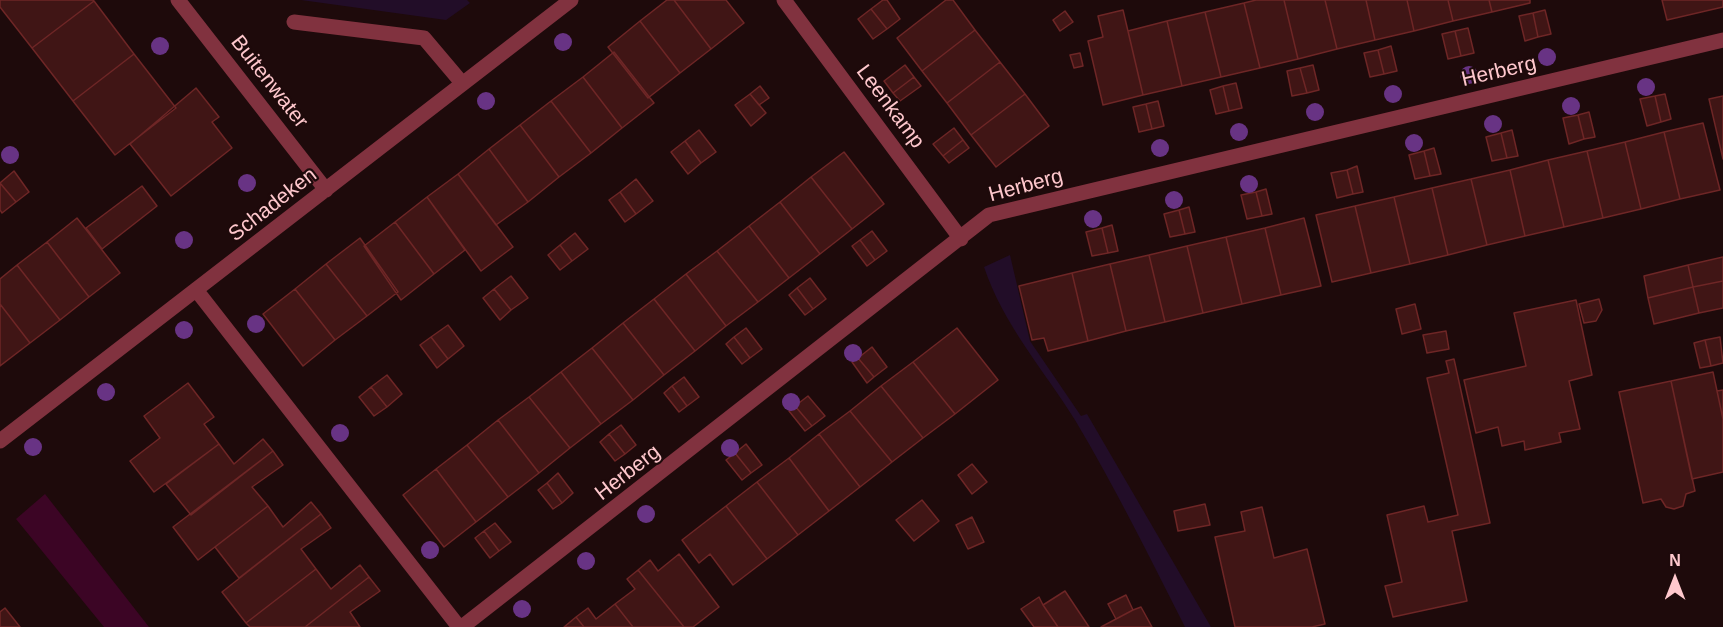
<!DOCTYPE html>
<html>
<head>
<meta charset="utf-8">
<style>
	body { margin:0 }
	#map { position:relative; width:1723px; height:627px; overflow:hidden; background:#1e0a0b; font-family:Arial,sans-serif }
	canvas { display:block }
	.north { position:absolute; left:1645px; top:549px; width:60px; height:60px; -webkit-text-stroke:4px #1e0a0b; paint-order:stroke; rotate:0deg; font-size:16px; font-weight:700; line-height:24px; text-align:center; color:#ffc8cd }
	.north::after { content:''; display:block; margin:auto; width:21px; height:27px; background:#ffc8cd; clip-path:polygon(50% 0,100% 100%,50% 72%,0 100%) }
</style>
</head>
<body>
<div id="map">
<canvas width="1723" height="627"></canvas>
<div class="north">N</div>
</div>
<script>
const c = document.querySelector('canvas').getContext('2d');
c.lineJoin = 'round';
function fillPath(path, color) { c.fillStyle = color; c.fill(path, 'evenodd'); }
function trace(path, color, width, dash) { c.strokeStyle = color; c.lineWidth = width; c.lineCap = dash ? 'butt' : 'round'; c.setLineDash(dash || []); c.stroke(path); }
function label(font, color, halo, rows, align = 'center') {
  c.font = font + ' Arial,sans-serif'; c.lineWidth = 4.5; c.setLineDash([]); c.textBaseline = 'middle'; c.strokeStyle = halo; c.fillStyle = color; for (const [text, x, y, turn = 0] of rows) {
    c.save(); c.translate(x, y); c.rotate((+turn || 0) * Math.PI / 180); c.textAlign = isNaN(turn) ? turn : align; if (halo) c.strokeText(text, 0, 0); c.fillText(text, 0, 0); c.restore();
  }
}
const green = new Path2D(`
	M301 0H467L470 3 446 20Z
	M1010 255 1030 341 1081 416 1087 414 1211 627H1185C1150 558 1115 487 1075 420 1043 369 1003 324 984 267Z`);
const water = new Path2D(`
	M45 494 149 627H104L16 519Z`);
const building = new Path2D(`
	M0 0H93L94 1 32 48 0 7Z
	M667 0H674L711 49 680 73 640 21Z
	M674 0H726L744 23 711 49Z
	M883 0H887L900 19 887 29 871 9Z
	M946 0H953L975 30 922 71 897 38Z
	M1256 0H1284L1298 59 1260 68 1244 3Z
	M1284 0H1325L1337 49 1298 59Z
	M1325 0H1366L1375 40 1337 49Z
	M1366 0H1407L1414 31 1375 40Z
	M1407 0H1448L1453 21 1414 31Z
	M1448 0H1489L1492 12 1453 21Z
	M1489 0H1530V3L1492 12Z
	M1662 0H1723V7L1667 20Z
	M94 1 134 54 73 101 32 48Z
	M1244 3 1260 68 1221 77 1205 12Z
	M871 9 887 29 873 39 858 19Z
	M1123 10 1143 95 1103 105 1088 41 1103 37 1098 16Z
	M1545 10 1551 34 1538 37 1533 13Z
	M1065 11 1073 22 1060 31 1053 20Z
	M1205 12 1221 77 1182 86 1167 21Z
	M1533 13 1538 37 1525 41 1519 16Z
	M640 21 680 73 648 98 608 47Z
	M1167 21 1182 86 1143 95 1128 31Z
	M1468 28 1474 53 1461 56 1455 31Z
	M975 30 1000 62 947 103 922 71Z
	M1455 31 1461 56 1448 59 1442 34Z
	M1391 46 1397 71 1384 74 1378 50Z
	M1378 50 1384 74 1370 77 1364 53Z
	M614 52 654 103 622 128 583 77Z
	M1080 53 1083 66 1074 68 1070 55Z
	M134 54 176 108 115 155 73 101Z
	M1000 62 1025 94 971 135 947 103Z
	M905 65 914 77 893 93 884 81Z
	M1313 65 1319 90 1307 93 1300 68Z
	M1300 68 1307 93 1292 96 1287 71Z
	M583 77 622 128 591 153 551 101Z
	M914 77 921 86 900 101 893 93Z
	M1236 83 1242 108 1229 111 1223 86Z
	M760 86 769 98 759 105 750 94Z
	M1223 86 1229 111 1216 114 1210 90Z
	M196 88 219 117 212 122 232 148 171 196 130 144Z
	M750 94 766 113 751 126 735 105Z
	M1025 94 1049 126 996 167 971 135Z
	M1665 94 1671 119 1661 122 1655 96Z
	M1655 96 1661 122 1647 126 1640 99Z
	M1723 96V159L1709 99Z
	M551 101 591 153 559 177 520 125Z
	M1158 101 1164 126 1152 129 1146 104Z
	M1146 104 1152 129 1139 132 1133 107Z
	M1589 112 1595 137 1584 139 1578 115Z
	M1578 115 1584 139 1569 144 1563 118Z
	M1703 123 1720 190 1680 199 1664 132Z
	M520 125 559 177 528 202 489 149Z
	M954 128 963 140 943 156 933 144Z
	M699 130 716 152 701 163 685 141Z
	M1512 130 1518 156 1507 158 1501 133Z
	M1664 132 1680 199 1641 209 1625 142Z
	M1501 133 1507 158 1492 161 1486 137Z
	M963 140 969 148 949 163 943 156Z
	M685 141 701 163 688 174 671 152Z
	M1625 142 1641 209 1603 218 1587 151Z
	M1434 148 1441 174 1430 176 1424 151Z
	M489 149 528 202 496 225 458 174Z
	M1424 151 1430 176 1415 179 1409 155Z
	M1587 151 1603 218 1564 227 1548 160Z
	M844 152 884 204 852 229 811 177Z
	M1548 160 1564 227 1525 236 1510 170Z
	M1357 166 1363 192 1353 194 1347 170Z
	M1347 170 1353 194 1337 198 1331 173Z
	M1510 170 1525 236 1487 245 1471 179Z
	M14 171 29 192 16 202 0 183Z
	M458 174 513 247 481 271 427 197Z
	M811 177 852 229 820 254 780 202Z
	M636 179 653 201 636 214 620 192Z
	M1471 179 1487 245 1448 255 1432 188Z
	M0 183 16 202 2 213 0 210Z
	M142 186 157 206 102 249 86 228Z
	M1432 188 1448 255 1410 264 1394 197Z
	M1266 189 1272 214 1262 216 1256 192Z
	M620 192 636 214 625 222 609 200Z
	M1256 192 1262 216 1247 219 1241 195Z
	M427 197 465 250 434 274 395 222Z
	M1394 197 1410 264 1371 273 1355 206Z
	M780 202 820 254 789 278 749 226Z
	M1355 206 1371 273 1332 282 1316 215Z
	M1189 207 1195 232 1185 234 1179 210Z
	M1179 210 1185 234 1170 237 1164 214Z
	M77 218 120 273 89 297 47 242Z
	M1304 218 1321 286 1281 295 1265 228Z
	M395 222 434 274 401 300 364 246Z
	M1112 225 1118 251 1108 253 1102 228Z
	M749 226 789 278 758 302 717 251Z
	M1102 228 1108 253 1092 256 1086 232Z
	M1265 228 1281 295 1242 304 1226 237Z
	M872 231 887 251 875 260 860 240Z
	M575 233 588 249 572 261 560 245Z
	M1226 237 1242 304 1203 313 1187 246Z
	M360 238 398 292 367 316 326 264Z
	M860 240 875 260 867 266 852 246Z
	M47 242 89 297 60 320 17 265Z
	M560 245 572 261 560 270 548 255Z
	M1187 246 1203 313 1165 322 1149 255Z
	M717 251 758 302 726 326 686 274Z
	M1149 255 1165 322 1126 331 1110 264Z
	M1723 257V281L1693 287 1688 265Z
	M326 264 367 316 335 340 295 289Z
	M1110 264 1126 331 1088 341 1072 273Z
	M17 265 60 320 30 343 0 304V279Z
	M1688 265 1693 287 1648 298 1644 276Z
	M1072 273 1088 341 1048 351 1044 338 1032 340 1019 286Z
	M686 274 726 326 695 351 654 299Z
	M511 276 528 298 511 310 494 289Z
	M810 278 826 299 813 309 797 288Z
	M1723 281V308L1699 313 1693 287Z
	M1693 287 1699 313 1654 324 1648 298Z
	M797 288 813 309 805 315 789 295Z
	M295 289 335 340 303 366 263 314Z
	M494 289 511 310 500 320 483 298Z
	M654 299 695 351 664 375 623 323Z
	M1599 299 1602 310 1596 321 1584 323 1579 304Z
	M1576 300 1592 375 1569 381 1580 429 1559 433 1561 442 1525 450 1524 441 1502 446 1498 427 1476 433 1464 380 1526 366 1514 313Z
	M0 304 30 343 0 366Z
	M1415 304 1421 329 1402 334 1396 309Z
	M623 323 664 375 633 400 592 348Z
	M448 325 464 346 448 359 431 337Z
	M746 328 762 349 750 358 734 337Z
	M957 328 998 380 955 414 913 362Z
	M1446 331 1449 349 1427 353 1423 335Z
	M431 337 448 359 437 368 420 345Z
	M734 337 750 358 742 364 726 344Z
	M1720 337 1723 363 1711 366 1705 340Z
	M1705 340 1711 366 1700 368 1694 343Z
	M872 347 887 367 874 377 858 358Z
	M592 348 633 400 601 424 561 372Z
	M858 358 874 377 867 383 852 362Z
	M1454 359 1490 523 1452 531 1467 601 1393 617 1385 586 1402 582 1387 515 1424 506 1428 522 1458 515 1427 378 1449 373 1446 361Z
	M913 362 955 414 923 438 881 386Z
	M561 372 601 424 570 448 529 397Z
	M1713 372 1723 419V472L1692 479 1671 381Z
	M387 375 402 394 387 407 371 387Z
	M684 377 699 397 687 406 672 386Z
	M1671 381 1695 491 1686 494 1683 506 1674 509 1666 507 1661 499 1643 503 1619 392Z
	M188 383 214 417 204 424 219 444 154 492 130 461 160 438 144 416Z
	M672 386 687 406 679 412 664 393Z
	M881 386 923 438 892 462 850 411Z
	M371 387 387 407 374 416 359 397Z
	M1723 390V419L1717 391Z
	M808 396 825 416 812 426 795 406Z
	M529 397 570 448 539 473 498 420Z
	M795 406 812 426 805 431 789 411Z
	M850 411 892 462 860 487 819 434Z
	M498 420 539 473 508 497 467 445Z
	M621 425 636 445 625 454 609 434Z
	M609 434 625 454 615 461 600 442Z
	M819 434 860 487 829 511 789 458Z
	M263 439 273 451 191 515 166 484 219 444 234 464Z
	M746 444 762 465 751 473 735 453Z
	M467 445 508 497 476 522 436 469Z
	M273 451 283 465 252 487 268 506 198 560 173 527Z
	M735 453 751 473 742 480 726 460Z
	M789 458 829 511 798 535 757 482Z
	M972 464 987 482 972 494 958 475Z
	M436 469 476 522 444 547 403 495Z
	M558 473 573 493 562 503 547 483Z
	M757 482 798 535 767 559 726 506Z
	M547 483 562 503 553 509 538 490Z
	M922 500 939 521 914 541 896 520Z
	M311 502 321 514 239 578 215 547 268 506 283 527Z
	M1205 504 1210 525 1178 531 1174 511Z
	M726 506 767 559 733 585 710 554 699 563 682 540Z
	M1262 507 1274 558 1307 549 1325 624 1312 627H1235L1215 537 1245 531 1241 512Z
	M321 514 331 528 301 549 316 569 246 623 222 592Z
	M972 517 984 542 968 549 956 525Z
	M495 523 511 542 499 551 484 531Z
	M484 531 499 551 490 558 475 538Z
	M679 554 719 607 693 627H684L638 570 650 560 658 571Z
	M360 565 369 577 305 627H250L246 623 316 569 331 589Z
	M638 570 684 627H633L615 604 635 589 627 579Z
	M369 577 380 591 350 612 360 627H305Z
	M1065 591 1089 627H1058L1043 605Z
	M1126 595 1133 610 1116 619 1108 604Z
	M1039 597 1043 605 1058 627H1034L1021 609Z
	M615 604 633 627H584L576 617 588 608 596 619Z
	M1141 607 1152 627H1101L1133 610Z
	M5 608 20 627H0V612Z
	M576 617 584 627H564Z`);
const minor = new Path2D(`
	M178 0 326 190
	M784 0 961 239
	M294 22 424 38 462 83
	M197 291 459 627
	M0 441 571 0
	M462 627 989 215 1723 40`);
const trees = [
	[563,42],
	[160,46],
	[1547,57],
	[1469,75],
	[1646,87],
	[1393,94],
	[486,101],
	[1571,106],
	[1315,112],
	[1493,124],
	[1239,132],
	[1414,143],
	[1160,148],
	[10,155],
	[247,183],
	[1249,184],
	[1174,200],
	[1093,219],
	[184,240],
	[256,324],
	[184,330],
	[853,353],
	[106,392],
	[791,402],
	[340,433],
	[33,447],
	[730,448],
	[646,514],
	[430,550],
	[586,561],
	[522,609]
];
const streetNames = [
	["Herberg",1499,72,-13],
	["Buitenwater",269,82,52],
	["Leenkamp",890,107,53],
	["Herberg",1026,186,-15],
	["Schadeken",273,205,-38],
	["Herberg",628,473,-38]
];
fillPath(green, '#220d28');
fillPath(water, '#3c0525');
fillPath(building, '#401515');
trace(building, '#6e2626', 1.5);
trace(minor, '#81323f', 15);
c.fillStyle = '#683384';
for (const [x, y] of trees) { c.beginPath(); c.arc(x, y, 9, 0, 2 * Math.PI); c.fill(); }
label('21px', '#ffc8cd', '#1e0a0b', streetNames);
</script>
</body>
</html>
